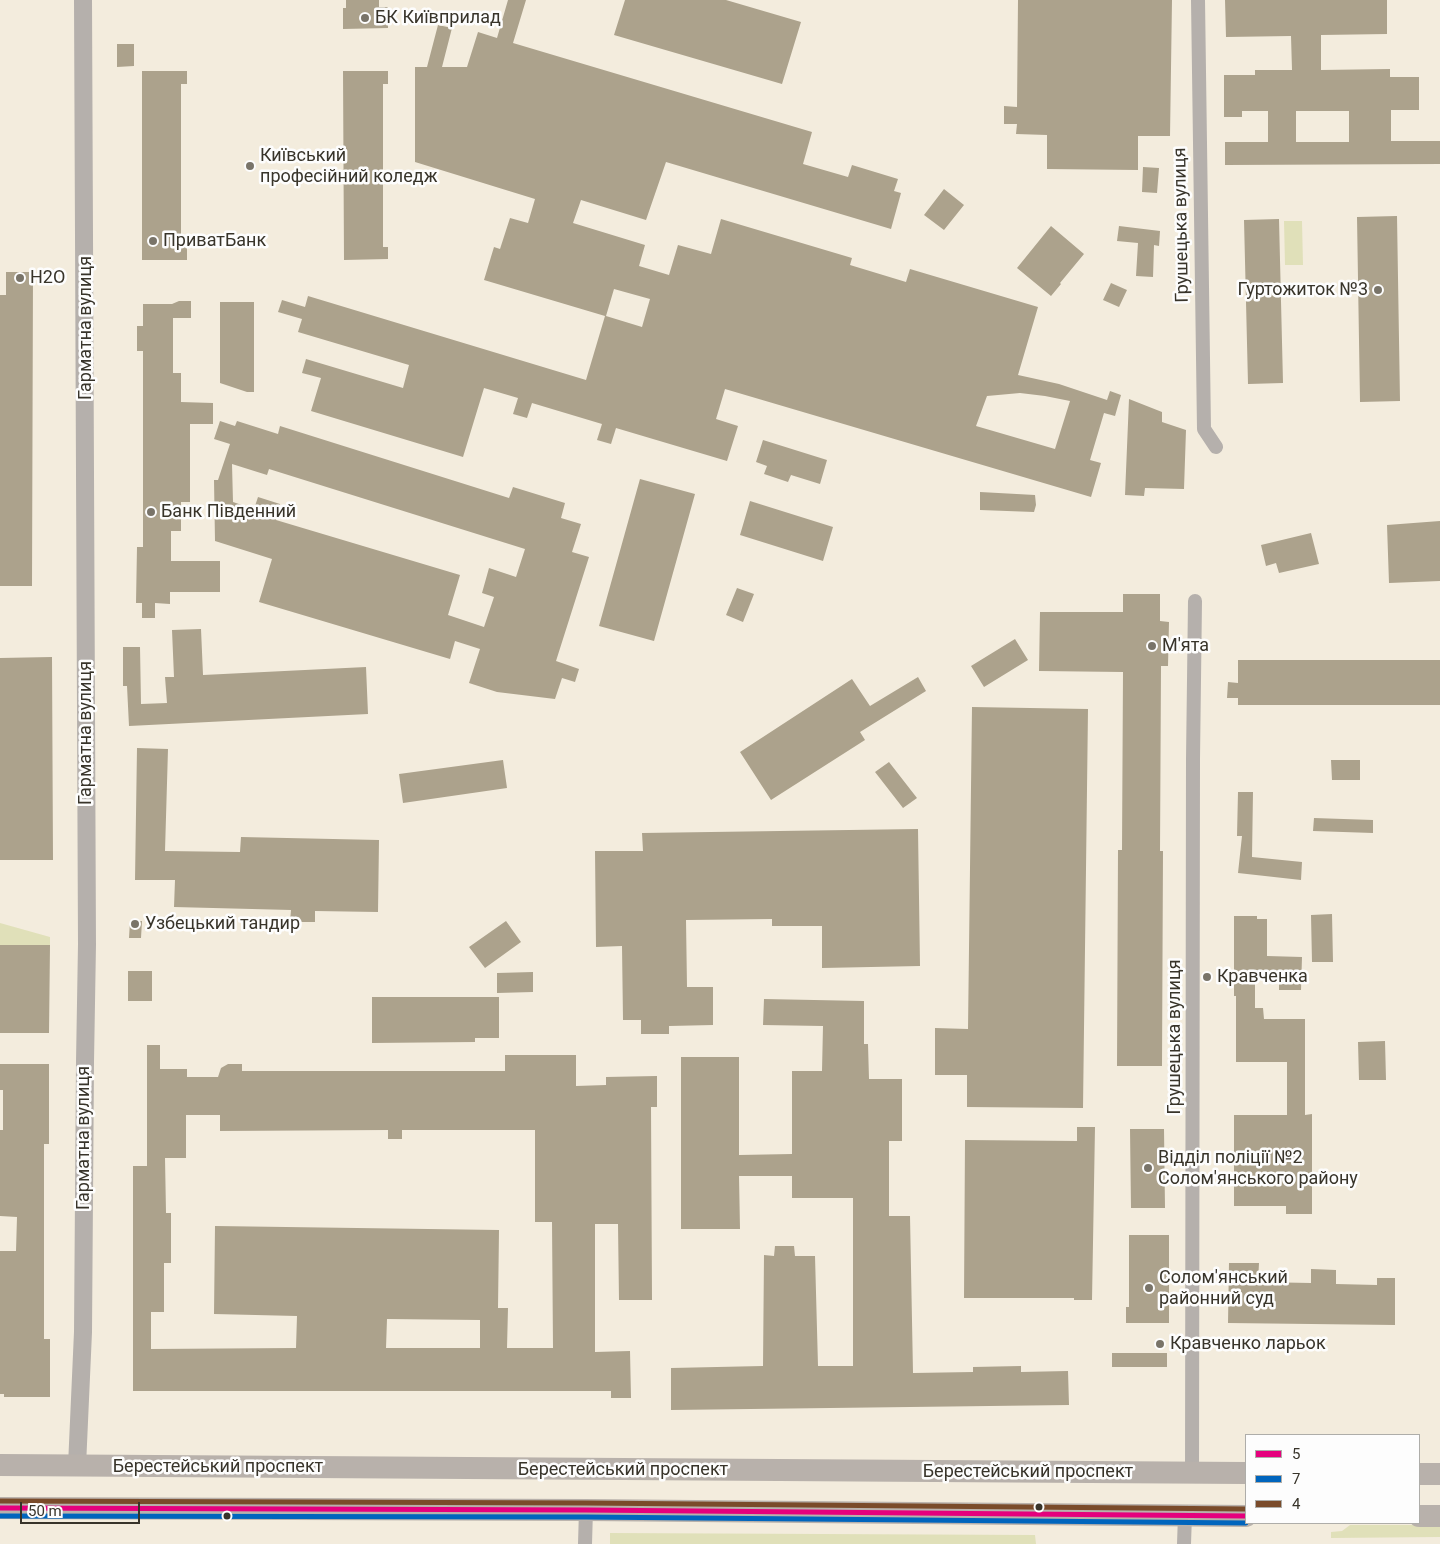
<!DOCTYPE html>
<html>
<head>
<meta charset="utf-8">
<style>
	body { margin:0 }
	#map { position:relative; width:1440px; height:1544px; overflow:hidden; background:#f3ecdd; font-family:Roboto,sans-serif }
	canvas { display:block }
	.legend { position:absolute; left:1245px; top:1434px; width:175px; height:90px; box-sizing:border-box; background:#fdfdfd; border:1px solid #aeada9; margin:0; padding:6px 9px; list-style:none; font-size:15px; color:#38342a }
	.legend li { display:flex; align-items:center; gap:10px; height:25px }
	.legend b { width:25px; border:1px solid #aeada9 }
	.scale { position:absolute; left:20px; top:1502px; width:120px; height:22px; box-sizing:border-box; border:2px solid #38342a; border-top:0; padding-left:6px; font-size:15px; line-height:18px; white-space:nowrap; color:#38342a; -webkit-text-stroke:4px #fdfdfd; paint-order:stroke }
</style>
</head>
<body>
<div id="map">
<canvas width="1440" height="1544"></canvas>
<ul class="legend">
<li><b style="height:6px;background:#e5007d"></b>5</li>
<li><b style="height:6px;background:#0065bd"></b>7</li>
<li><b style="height:6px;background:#7a4b2a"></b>4</li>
</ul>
<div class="scale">50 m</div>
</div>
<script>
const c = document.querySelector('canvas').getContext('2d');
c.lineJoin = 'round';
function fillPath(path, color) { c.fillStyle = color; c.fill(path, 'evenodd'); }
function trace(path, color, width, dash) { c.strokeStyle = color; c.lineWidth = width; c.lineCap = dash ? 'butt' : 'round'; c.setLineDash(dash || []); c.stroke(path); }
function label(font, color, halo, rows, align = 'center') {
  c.font = font + ' Roboto,sans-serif'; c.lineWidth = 5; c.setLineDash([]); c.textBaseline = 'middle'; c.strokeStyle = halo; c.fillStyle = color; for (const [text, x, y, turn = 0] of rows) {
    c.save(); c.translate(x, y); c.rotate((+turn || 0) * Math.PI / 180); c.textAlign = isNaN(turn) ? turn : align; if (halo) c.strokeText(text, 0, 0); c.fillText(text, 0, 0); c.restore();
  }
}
const green = new Path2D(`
	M1284 221H1302L1303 265H1285Z
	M0 923 50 937V945H0Z
	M1350 1525H1440V1537L1331 1538V1532L1342 1531Z
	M610 1533 1035 1535 1036 1544H610Z`);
const building = new Path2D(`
	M346 0H379V7H388V28L343 29V8H346Z
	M508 0H526L513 43 812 132 803 164 848 177 852 165 898 179 894 191 901 193 891 229 666 162 646 220 581 200 573 223 645 245 639 266 669 275 678 245 711 254 721 219 852 258 850 265 906 282 910 269 1038 307 1018 375 1059 384 1107 400 1110 391 1121 395 1115 416 1104 413 1090 460 1101 463 1091 497 725 389 716 419 738 426 727 461 616 428 611 444 597 440 602 424 532 403 527 418 513 414 518 398 484 388 463 457 311 411 321 378 302 373 306 359 403 388 409 365 298 332 302 319 278 312 282 300 305 307 308 296 586 380 605 316 484 280 494 247 500 249 510 218 528 223 535 199 415 162V67H427L438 25 452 28 442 67H467L478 32 497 38ZM614 289 650 299 642 327 606 316ZM1020 393 1045 396 1070 401 1055 449 976 426 987 396Z
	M625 0H726L801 22 782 84 614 35Z
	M1018 0H1172L1170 136H1138V170L1047 169V135L1016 134 1017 124H1004V106L1017 107Z
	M1225 0H1387V34L1321 35V70L1390 69V77H1419V110H1391V141H1440V164L1225 165V142H1268V111H1242V117H1224V75H1255V70H1292L1291 36 1226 37ZM1296 111H1349V142H1296Z
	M117 44H134V66L117 67Z
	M142 71H187V84H181V247H187V260H142Z
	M343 71H388V84H383V247H388V259L344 260Z
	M1143 167 1159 168 1157 193 1142 192Z
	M944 189 964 205 944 230 924 215Z
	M1397 216 1400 401 1360 402 1357 217Z
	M1279 219 1283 383 1248 384 1244 220Z
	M1051 226 1084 254 1060 283 1061 284 1051 296 1017 268Z
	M1119 226 1160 231 1159 246 1154 245 1153 277 1136 276 1138 243 1117 241Z
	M6 272H33L32 586H0V295H6Z
	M1111 283 1127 290 1119 307 1103 300Z
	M179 301H191V318H173V373H181V402L213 403V424H190V502H181V531H171V561H220V592H170V604L155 603V618H142V603H136L137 547H143V351H137V326H143V304H172Z
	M220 302H254V392H247L220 383Z
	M1129 399 1162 412V422L1186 430 1184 489 1145 488 1144 496 1125 495Z
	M220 421 235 426 237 421 278 434 280 426 509 498 513 487 565 503 561 518 581 524 572 552 589 557 556 661 579 669 575 682 562 678 555 699 497 692 469 683 480 649 455 641 450 659 259 602 272 559 215 541 214 480H218L230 444 214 439ZM232 464 267 475 269 469 525 549 516 577 489 568 482 593 494 597 484 627 448 615 460 575 276 520 280 504 258 497 254 509 233 502Z
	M763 440 827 460 820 484 791 475 788 482 764 474 767 466 756 462Z
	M640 479 695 494 654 641 599 626Z
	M980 492 1035 495 1036 505 1034 512 980 510Z
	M750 501 833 527 823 561 740 535Z
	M1440 521V581L1389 583 1387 525Z
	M1311 533 1319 564 1279 573 1276 563 1266 566 1261 545Z
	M737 588 754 594 743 622 726 615Z
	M1123 594H1160V621L1169 622 1168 666H1161L1160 851H1163L1162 1066H1117L1118 850H1122L1123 672 1039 671 1040 612H1123Z
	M201 629 203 675 366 667 368 714 129 726 127 686H123V647H140L141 704 167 703 165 677H174L172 630Z
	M1015 639 1028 660 984 687 971 666Z
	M52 657 53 860H0V658Z
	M1238 660H1440V705H1238V698H1227L1228 682 1238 683Z
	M918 677 926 691 860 732 865 740 771 800 740 752 852 679 870 706Z
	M972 707 1088 709 1083 1108 967 1107V1075H935V1028L968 1029Z
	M137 748 168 749 165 851 240 852 241 837 379 840 378 912 315 911V922H290L291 910 174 907 175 880H135Z
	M503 760 507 788 403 803 399 774Z
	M1331 760H1360V780H1332Z
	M889 762 917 798 903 808 875 772Z
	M1238 792H1253L1252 857 1302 862 1301 880 1238 873 1242 836H1237Z
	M1314 818 1373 820V833L1313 831Z
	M918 829 920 966 822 968V926H772V919L686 920 687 987H713V1025L669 1026V1034H641V1020H623L622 946 596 947 595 851H643L642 833Z
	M1332 914 1333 962H1312L1311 915Z
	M1234 916H1257V919H1267V956L1302 957 1301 990H1279V977H1255V1008H1263L1264 1019H1305V1115L1312 1114V1214H1286V1206H1234V1115H1287V1062H1236V996H1234Z
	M130 921H142L141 938H129Z
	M506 921 521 942 485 968 469 947Z
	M0 945H50L49 1033H0Z
	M128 971H152V1001H128Z
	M533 972V992L497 993V973Z
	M372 997H499V1038H475V1042L372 1043Z
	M764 999 864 1001V1044H868L869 1079H902V1141H889V1216H910L913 1373 973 1372V1367L1021 1366V1372L1068 1371 1069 1405 671 1410V1368L763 1366 764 1255 774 1256 775 1246H794L795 1256H815L818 1366H853V1198H792V1176H739L740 1229H681V1057H739V1155L792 1154V1071H822L823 1026 763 1025Z
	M1385 1041 1386 1080H1359L1358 1042Z
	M147 1045H160V1069H187V1077H218L221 1068 228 1064H242V1071H505V1055H576V1086L606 1085V1077L657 1076V1107H651L652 1300H619L618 1224H595V1352L630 1351 631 1398H611V1391H133V1166H147ZM186 1115H220V1131L388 1130V1139H402V1130H535V1222H552L553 1348H507L508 1308H498L499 1230 215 1226 214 1314 297 1316 296 1348 151 1349V1312H164V1263H171V1213H166L165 1158H186ZM387 1319 480 1320V1348H386Z
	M0 1064H49V1144H44V1339H50V1397H4V1394H0V1251H16L17 1217 0 1216V1130H3V1090H0Z
	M1077 1127H1095L1092 1300H1074V1298H964L965 1140 1077 1141Z
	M1130 1129H1164L1165 1208H1131Z
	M1129 1235H1169V1323H1126V1307H1129Z
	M1229 1263H1259L1258 1282 1311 1283V1269L1336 1270V1284L1377 1285V1278H1395V1325L1228 1323Z
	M1112 1353H1167V1367H1112Z`);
const minor = new Path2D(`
	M1198 0 1204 429 1216 447
	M1192 1473 1193 759 1195 601
	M585 1544 586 1510
	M1184 1544 1185 1515`);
const tertiary = new Path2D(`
	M77 1466 83 1332 85 1062 87 944 83 0`);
const primary = new Path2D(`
	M0 1465 1246 1473
	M1419 1474H1440
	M0 1508 586 1510 1246 1516
	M1419 1516H1440`);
const bus1 = new Path2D(`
	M0 1508 586 1510 1246 1516`);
const bus2 = new Path2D(`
	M0 1516 586 1517 1246 1523`);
const bus3 = new Path2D(`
	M0 1501 586 1503 1246 1509`);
const markers = [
	[365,18,5,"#797469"],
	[250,166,5,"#797469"],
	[153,241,5,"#797469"],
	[20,278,5,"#797469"],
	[1378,290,5,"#797469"],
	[151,512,5,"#797469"],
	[1152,646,5,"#797469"],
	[135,924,5,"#797469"],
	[1207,977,5,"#797469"],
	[1148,1168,5,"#797469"],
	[1149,1288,5,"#797469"],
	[1160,1344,5,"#797469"],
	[1039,1507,4.5,"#38342a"],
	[227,1516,4.5,"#38342a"]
];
const poiNames = [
	["БК Київприлад",375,18],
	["Київський",260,156],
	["професійний коледж",260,177],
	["ПриватБанк",163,241],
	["H2O",30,278],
	["Гуртожиток №3",1368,290,"right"],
	["Банк Південний",161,512],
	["М'ята",1162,646],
	["Узбецький тандир",145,924],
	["Кравченка",1217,977],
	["Відділ поліції №2",1158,1158],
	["Солом'янського району",1158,1179],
	["Солом'янський",1159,1278],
	["районний суд",1159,1299],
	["Кравченко ларьок",1170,1344]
];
const streetNames = [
	["Грушецька вулиця",1182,225,-91],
	["Гарматна вулиця",86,328,-90],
	["Гарматна вулиця",86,733,-90],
	["Грушецька вулиця",1175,1037,-90],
	["Гарматна вулиця",84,1138,-90],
	["Берестейський проспект",218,1467],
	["Берестейський проспект",623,1470],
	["Берестейський проспект",1028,1472]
];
fillPath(green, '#e0e0b9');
fillPath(building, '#aca28c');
trace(minor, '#b5b0ac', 14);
trace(tertiary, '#b5b0ac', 18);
trace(primary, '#b8b1ab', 22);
trace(bus1, '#e5007d', 5);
trace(bus2, '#0065bd', 5);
trace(bus3, '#7a4b2a', 5);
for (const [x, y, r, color] of markers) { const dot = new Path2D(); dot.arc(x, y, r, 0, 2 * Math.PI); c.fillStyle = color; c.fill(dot); trace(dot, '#fdfdfd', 2); }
label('18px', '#38342a', '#fdfdfd', poiNames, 'left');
label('18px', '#38342a', '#fdfdfd', streetNames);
</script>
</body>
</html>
